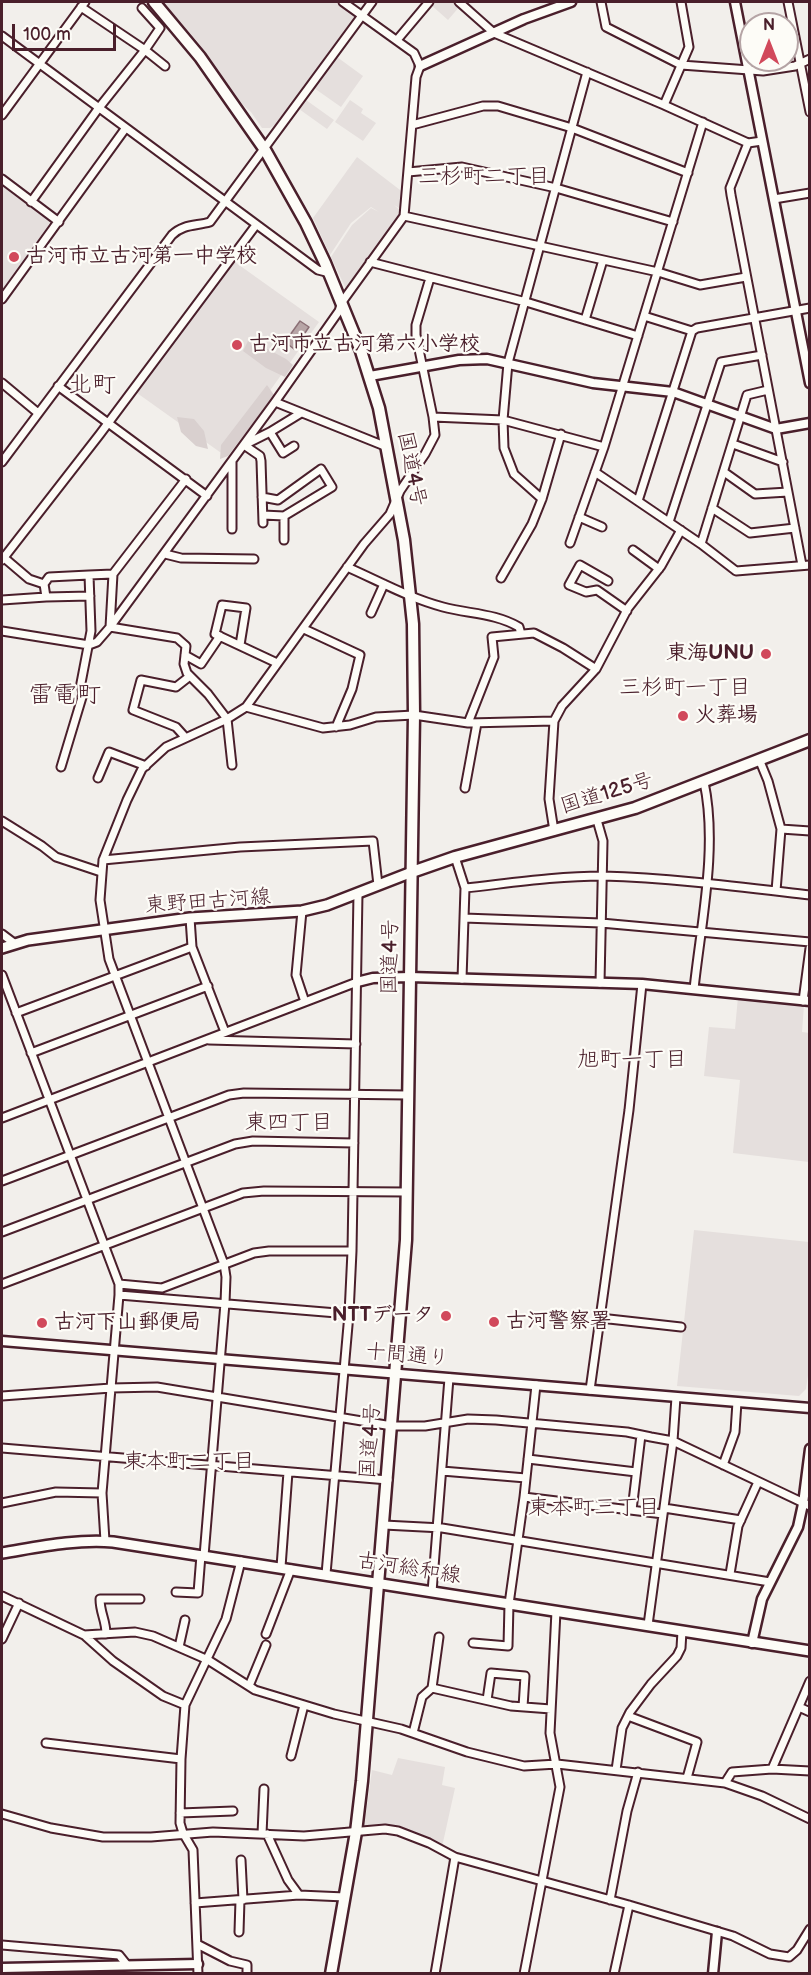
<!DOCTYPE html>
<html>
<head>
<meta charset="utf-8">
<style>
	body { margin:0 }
	#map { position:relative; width:811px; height:1975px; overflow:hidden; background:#f2efeb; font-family:"Balsamiq Sans",sans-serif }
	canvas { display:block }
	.frame { position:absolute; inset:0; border:3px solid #4a1f2b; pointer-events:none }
	.north { position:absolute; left:739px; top:12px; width:60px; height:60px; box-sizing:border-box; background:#fdfcf7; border:2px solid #b5a4a5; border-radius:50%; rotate:0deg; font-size:16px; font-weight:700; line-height:24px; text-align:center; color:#4a1f2b }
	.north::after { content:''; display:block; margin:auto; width:21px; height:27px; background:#d1495b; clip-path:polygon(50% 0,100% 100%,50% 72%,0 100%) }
	.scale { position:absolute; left:12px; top:24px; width:104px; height:27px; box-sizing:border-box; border:3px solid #4a1f2b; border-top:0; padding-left:8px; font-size:18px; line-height:21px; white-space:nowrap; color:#4a1f2b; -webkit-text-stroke:4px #fdfcf7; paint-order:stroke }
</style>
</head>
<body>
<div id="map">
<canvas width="811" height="1975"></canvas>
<div class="frame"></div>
<div class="north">N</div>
<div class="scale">100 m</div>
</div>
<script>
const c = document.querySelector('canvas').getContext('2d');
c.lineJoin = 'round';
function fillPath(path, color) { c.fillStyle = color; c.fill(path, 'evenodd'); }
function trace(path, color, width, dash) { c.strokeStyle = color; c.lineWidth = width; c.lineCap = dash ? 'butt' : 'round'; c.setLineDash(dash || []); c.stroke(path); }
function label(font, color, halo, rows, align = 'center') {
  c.font = font + ' "Balsamiq Sans","Klee One",sans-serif'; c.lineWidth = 4.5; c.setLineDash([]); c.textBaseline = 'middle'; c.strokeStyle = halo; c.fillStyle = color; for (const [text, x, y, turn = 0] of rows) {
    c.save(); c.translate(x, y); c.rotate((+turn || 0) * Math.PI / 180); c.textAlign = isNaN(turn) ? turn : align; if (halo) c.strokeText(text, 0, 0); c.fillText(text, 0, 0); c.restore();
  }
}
const built = new Path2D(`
	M163 2H336L356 15 276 124 270 128H262L251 112 243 105 197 41Z
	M432 2H455L460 6 448 20 430 4Z
	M337 57 363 76 341 107 314 88Z
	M306 100 334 120 327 129 299 109Z
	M350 100 363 109 361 113 376 123 363 141 335 122Z
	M357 157 404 193 402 210 394 205 402 212 346 289 331 257 352 225 371 208 379 212 371 207 351 223 330 255 313 218Z
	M2 186 52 223 2 290Z
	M232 260 319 322 224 455 137 393Z
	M738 997 804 1005 802 1032 810 1033 809 1162 733 1153 740 1080 704 1076 709 1027 735 1029Z
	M694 1230 809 1242 810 1361 806 1389 799 1396 677 1386Z
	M398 1758 445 1767 442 1785 455 1788 442 1847 422 1836 401 1829H364L372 1770 392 1775Z`);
const green = new Path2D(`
	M249 339 286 359 293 365 285 377 266 368 243 351Z
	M267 385 274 395 228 456 220 459 221 445Z
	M177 417 194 419 204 431 208 449 196 446 181 432Z`);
const water = new Path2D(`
	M300 321 309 327 294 349 285 342Z`);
const minor = new Path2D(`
	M459 2 494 33 664 105 748 143 762 141
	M601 2 606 27 681 65 763 71 795 66 810 59
	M788 2 810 112
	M81 7 145 50 160 28 142 8
	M2 36 318 270 330 273
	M397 40 429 2
	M664 105 689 47 681 2
	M2 115 85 2
	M412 125 483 106H498L572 128 688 173
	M748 143 730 188 731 195 802 565
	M408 172 462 167 556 188 673 222
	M2 179 59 222
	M774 199 810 193
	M31 202 98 109 145 50 165 66
	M404 216 658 272 700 285 746 277
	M370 262 526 302 638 336
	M2 299 125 129
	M644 316 692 331
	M585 320 603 260
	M2 383 38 413
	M58 386 207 496
	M275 402 387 447
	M433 417 503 420 604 447
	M270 432 283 453 294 446
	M733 444 783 462
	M244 445 260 456 261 461 263 523
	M244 445 270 432 301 413
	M2 462 172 235C183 224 196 226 210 222L372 2
	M232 462V529
	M595 472 701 544 736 571 810 565
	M724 472 755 494 788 492
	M262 497 278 500 321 469 332 487 284 516V540
	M542 499 514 474 504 448 503 420 508 363 587 72
	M638 501 692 331 697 328 810 308
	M712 508 750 533 795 528
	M263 515 284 516
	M579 517 602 527
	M669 522 721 362 762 355
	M570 543 604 447 703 122
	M701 544 747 395 768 390
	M633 550 659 569
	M165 554 181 558 254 559
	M2 556 29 579 44 584 49 577 89 575
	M2 560 100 434 256 225
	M347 567C379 581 409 598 443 607 469 614 495 613 519 627L521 634
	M113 574 186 479
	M501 578 532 524 542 499 561 434
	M608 581 580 565 569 585 586 592 597 590 627 611
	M44 584 46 597 90 596
	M2 600 46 597
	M371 613 384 584
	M304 629 360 655 352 689 336 727
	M2 631 89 645 97 642 110 627 275 402 339 311 342 302 404 216 416 77 420 66 414 53 343 2
	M240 645 246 608 222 605 215 634 277 663
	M185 655 201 664 220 636
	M246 707 323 728 350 725 376 717 414 715 468 723 554 721
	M468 723 494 657 492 637 534 633 563 648 596 669
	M185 737 176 727 133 710 141 680 176 687 190 676
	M759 759 768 781 781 829 776 891
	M61 767 83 694 81 683 91 631 89 575 113 574 110 627 177 638 186 646 184 664 187 673 208 694 227 719 232 765
	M98 778 109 752 146 766
	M465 788 477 723
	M597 820 603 841 600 983
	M2 821 42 846 56 857 101 872
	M781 829 810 831
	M554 831 549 799 554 721 562 706 596 669 628 608 661 566 681 530
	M455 857 465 888 462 979
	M103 860 240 847 373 841 378 885
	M465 888C511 883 556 876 603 876 672 878 741 887 810 895
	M302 911 296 975 305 1002
	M190 918 192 947 225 1032
	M464 918 601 923 810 942
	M2 934 14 943
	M2 975 119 1284V1295L102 1493 105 1541
	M694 989C701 923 718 847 704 782
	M803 1001 810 948
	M16 1013 192 947
	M209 1040 356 1044
	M31 1053 208 986
	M2 1118 357 982
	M2 1181 229 1095 244 1093 408 1095
	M2 1232 235 1144 253 1141 354 1143
	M2 1284 243 1193 264 1191 407 1192
	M119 1284 162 1288 254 1253 269 1251H352
	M119 1295 349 1314
	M600 1318 681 1327
	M590 1390 629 1110 642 984
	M2 1396 111 1388 157 1387 392 1426H425L468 1419 496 1420 627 1432 651 1437 673 1441 810 1506
	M2 1448 388 1480
	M528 1459 636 1472
	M723 1465 735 1432 737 1402
	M442 1471 526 1478
	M524 1497 663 1514
	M2 1503 56 1492 102 1493
	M664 1508 741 1520
	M632 1510 641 1435
	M384 1525 442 1528 770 1582
	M204 1556 225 1303 226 1277 224 1264 109 959 100 900 103 860 127 800 142 769 166 747 227 719 246 707 364 544 390 514 400 491 425 454 435 435 433 417 416 335V325L430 278
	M281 1567 288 1472
	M326 1574 349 1314 352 1251 358 893
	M730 1574 738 1526 758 1482
	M176 1592 198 1593 201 1555
	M432 1592 449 1378
	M2 1596 84 1635 113 1661 163 1696 185 1705
	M648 1625 673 1441 676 1397
	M106 1634C106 1620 100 1613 100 1599H140
	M266 1634 291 1569
	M84 1635 135 1632 153 1636 208 1660 255 1690 334 1714 401 1729 467 1752 524 1766 557 1764 725 1783 762 1796 810 1819
	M2 1639 19 1603
	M473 1643 508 1646 509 1604 524 1497 536 1385
	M179 1647 185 1620
	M249 1686 266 1645
	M432 1688 439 1637
	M487 1700 491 1673 525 1676 523 1707
	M799 1707 810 1712
	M628 1716 697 1742 687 1778
	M413 1733 422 1697 432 1688 511 1706 551 1709
	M46 1743 181 1759
	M291 1756 304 1705
	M772 1769 810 1681
	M616 1770 622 1728 630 1712 651 1684 677 1656 681 1648 682 1631
	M725 1783 732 1772 772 1769 810 1771
	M180 1813 233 1811
	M2 1814 51 1828 103 1837H151L213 1832 304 1836 385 1829 398 1831 429 1843 455 1857 629 1905 733 1936 770 1954 789 1957 797 1950 810 1929
	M262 1834 264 1789
	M267 1834 288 1880 299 1895
	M241 1860 243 1900
	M610 1900 627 1811 638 1772
	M195 1903 299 1895 345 1897
	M239 1932 240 1900
	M197 1944 230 1961 247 1965V1974
	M2 1945 119 1955 127 1965
	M198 1974 193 1850 183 1833 180 1823 181 1759 185 1705 226 1619 241 1561
	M435 1974 455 1857
	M524 1974 560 1787 550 1733 556 1611
	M614 1974 629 1905`);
const tertiary = new Path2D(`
	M735 2 810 383
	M420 66 524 19 571 2
	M370 376 459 360 487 359 593 383 673 392 776 429 810 423
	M357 982 373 978 410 977 642 984 810 1001
	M2 1341 810 1408
	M752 1643 762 1599 798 1527 803 1504 810 1449
	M2 1968 198 1964
	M713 1974 717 1932`);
const secondary = new Path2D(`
	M2 948 28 940 190 918 302 911 327 905 412 872
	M2 1553C39 1547 75 1539 113 1542L810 1651`);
const trunk = new Path2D(`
	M154 2 200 57 265 150 306 223 325 263 361 351 379 408 404 540 413 624 414 715 406 1240 362 1781 356 1832 331 1974
	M412 872 455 857 635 808 810 740`);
const markers = [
	[14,257,6,"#d1495b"],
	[237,345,6,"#d1495b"],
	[766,654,6,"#d1495b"],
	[683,716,6,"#d1495b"],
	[446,1316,6,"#d1495b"],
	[494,1322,6,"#d1495b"],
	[42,1323,6,"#d1495b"]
];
const poiNames = [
	["古河市立古河第一中学校",26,257],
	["古河市立古河第六小学校",249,345],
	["東海UNU",754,654,"right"],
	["火葬場",695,716],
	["NTTデータ",434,1316,"right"],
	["古河警察署",506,1322],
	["古河下山郵便局",54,1323]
];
const streetNames = [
	["国道4号",411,469,79],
	["国道125号",607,794,-17],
	["東野田古河線",208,902,-4],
	["国道4号",391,957,-89],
	["十間通り",407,1356,5],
	["国道4号",371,1441,-86],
	["古河総和線",409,1569,9]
];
const neighbourhoodNames = [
	["三杉町二丁目",484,177],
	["三杉町一丁目",685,688],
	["旭町一丁目",632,1060],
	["東四丁目",289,1123],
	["東本町二丁目",189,1462],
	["東本町三丁目",594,1508]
];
const quarterNames = [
	["北町",92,386],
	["雷電町",65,696]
];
fillPath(built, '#e5dfdd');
fillPath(green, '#d9d0cf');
fillPath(water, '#b7a5a6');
trace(water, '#8b6f75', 1.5);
trace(minor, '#4a1f2b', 11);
trace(tertiary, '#4a1f2b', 13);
trace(secondary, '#4a1f2b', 14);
trace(trunk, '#4a1f2b', 15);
trace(minor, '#fdfcf7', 7);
trace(tertiary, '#fdfcf7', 8);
trace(secondary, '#fdfcf7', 9);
trace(trunk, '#fdfcf7', 10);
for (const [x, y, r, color] of markers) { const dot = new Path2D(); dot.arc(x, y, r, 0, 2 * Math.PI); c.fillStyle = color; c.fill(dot); trace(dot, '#fdfcf7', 2); }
label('bold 21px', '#4a1f2b', '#fdfcf7', poiNames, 'left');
label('21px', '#4a1f2b', '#fdfcf7', streetNames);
label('22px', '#4a1f2b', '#fdfcf7', neighbourhoodNames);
label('24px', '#4a1f2b', '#fdfcf7', quarterNames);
</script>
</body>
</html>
